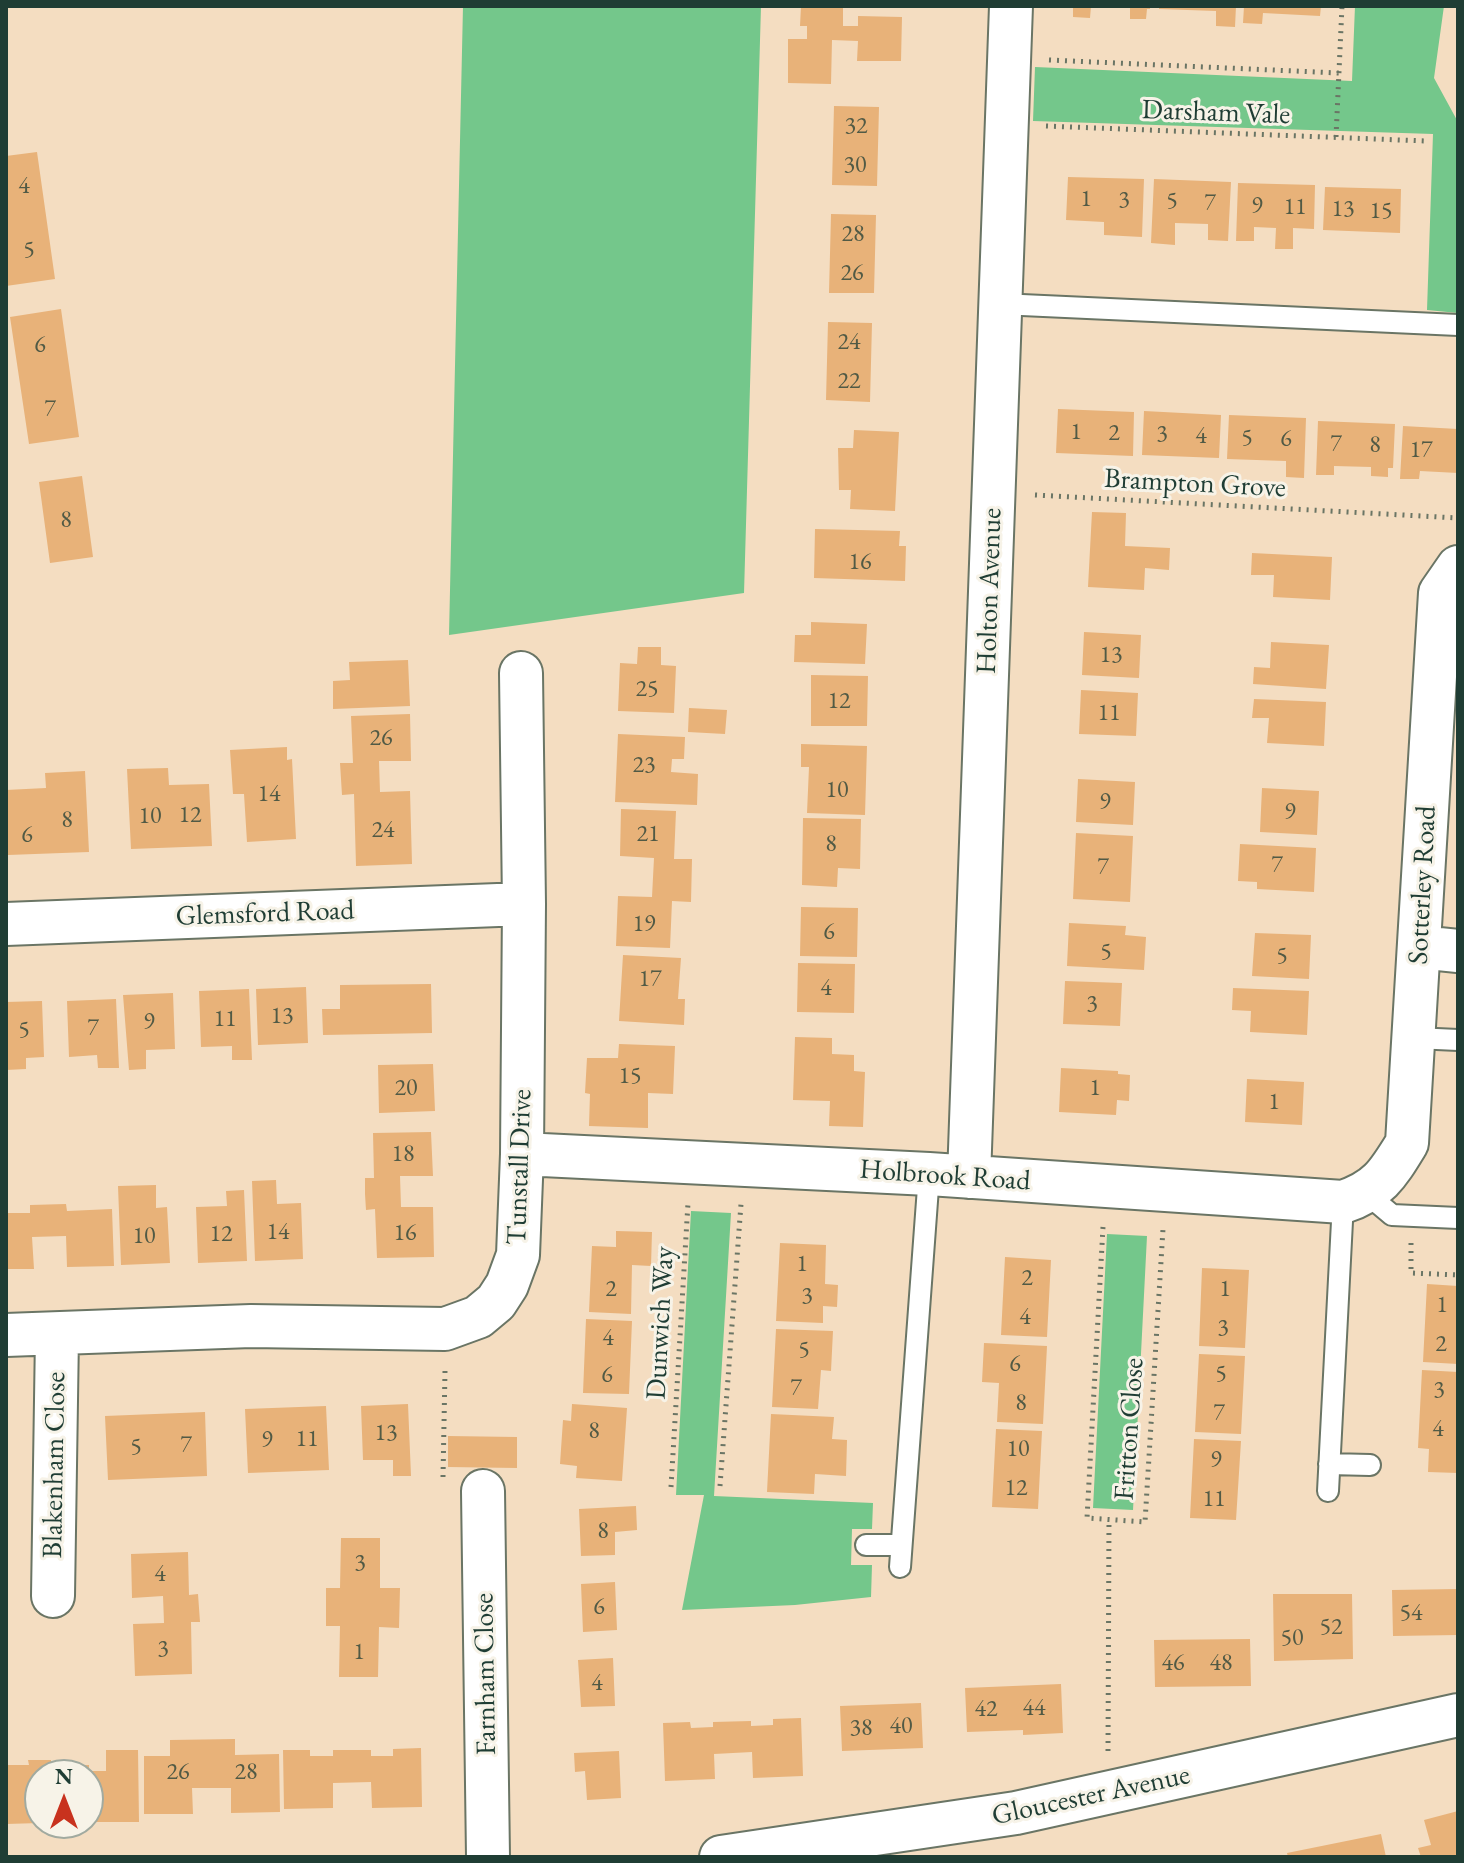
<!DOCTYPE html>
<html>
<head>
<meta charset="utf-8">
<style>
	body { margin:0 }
	#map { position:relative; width:1464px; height:1863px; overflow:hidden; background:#f4ddc1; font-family:"EB Garamond",serif }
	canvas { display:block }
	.frame { position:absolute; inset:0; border:8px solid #1f3d34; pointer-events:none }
	.north { position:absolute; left:24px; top:1759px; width:80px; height:80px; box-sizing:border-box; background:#f7f3e8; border:2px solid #a1aaa0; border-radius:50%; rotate:0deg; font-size:22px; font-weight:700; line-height:32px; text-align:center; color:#1f3d34 }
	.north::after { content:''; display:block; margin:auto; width:28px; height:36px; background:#c8321e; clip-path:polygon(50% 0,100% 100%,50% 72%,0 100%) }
</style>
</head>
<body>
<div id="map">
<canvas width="1464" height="1863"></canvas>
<div class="frame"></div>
<div class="north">N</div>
</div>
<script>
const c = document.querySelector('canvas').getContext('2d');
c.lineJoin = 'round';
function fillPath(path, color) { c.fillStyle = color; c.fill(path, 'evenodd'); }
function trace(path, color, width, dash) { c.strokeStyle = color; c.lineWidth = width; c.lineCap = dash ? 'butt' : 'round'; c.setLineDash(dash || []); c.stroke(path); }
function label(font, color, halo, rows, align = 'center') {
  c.font = font + ' "EB Garamond",serif'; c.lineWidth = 6; c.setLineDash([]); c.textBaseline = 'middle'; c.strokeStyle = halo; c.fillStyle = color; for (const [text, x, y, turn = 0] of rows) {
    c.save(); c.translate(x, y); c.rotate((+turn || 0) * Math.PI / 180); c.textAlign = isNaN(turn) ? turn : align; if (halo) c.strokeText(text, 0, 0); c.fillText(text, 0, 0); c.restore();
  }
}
const green = new Path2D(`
	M463 6H761L744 593 449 635Z
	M1355 6H1444L1434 78 1458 122V313L1427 310 1433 134 1033 121 1035 67 1352 81Z
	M691 1211 731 1213 714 1496 873 1503 872 1529H852L851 1565H872L871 1597 795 1605 682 1610 704 1495H676Z
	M1107 1234 1147 1236 1133 1510 1093 1508Z`);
const building = new Path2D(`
	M801 6H843V26H858V16L902 17 901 61H857L858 41 832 40 831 84 788 83V39H807V26H800Z
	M1073 6H1091L1090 18 1073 17Z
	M1130 6H1150V9H1147L1146 19H1130Z
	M1159 6H1236L1235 27 1216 26V11L1159 9Z
	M1244 6H1321L1320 16 1263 13 1262 24 1243 23Z
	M834 106 879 107 877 186 832 185Z
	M37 152 55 279 6 286V156Z
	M1068 177 1144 179 1142 237 1104 235V222L1066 220Z
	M1154 179 1231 182 1228 241 1208 240V224L1175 223V245L1151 243Z
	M1238 183 1315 185 1314 229 1293 228V249H1275L1276 228 1254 227V241H1236Z
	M1325 187 1401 189 1400 233 1323 230Z
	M831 214 876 215 874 293H829Z
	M61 309 79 437 29 444 10 317Z
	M828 322 872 323 870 402 826 400Z
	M1058 409 1134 412 1133 456 1056 453Z
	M1144 411 1221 415 1219 458 1142 455Z
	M1229 415 1306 418 1304 478 1286 477V461L1227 459Z
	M1318 421 1395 424 1393 468H1388V477L1371 476V467L1334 466V475H1316Z
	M1403 426 1458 429V473L1420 471 1419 479H1400Z
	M854 430 899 432 895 511 850 509 851 490H839L838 448H853Z
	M82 476 93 557 50 563 39 482Z
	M1092 512 1126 513 1125 546 1170 548 1169 570 1145 568 1144 590 1088 587Z
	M815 529 900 531 899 546H906L905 581 814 578Z
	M1252 553 1332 557 1330 600 1273 597 1274 575H1251Z
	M811 622 867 624 865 664 794 662 795 635H811Z
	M1084 632 1141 635 1139 678 1082 675Z
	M1271 642 1329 645 1326 689 1253 684 1254 667 1270 668Z
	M638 647H661V665L676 666 674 713 618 711 620 663 637 664Z
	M408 660 410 706 333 709V681L350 680 349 662Z
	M811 675 868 676 867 726H811Z
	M1081 690 1138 693 1136 736 1079 734Z
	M1254 699 1326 702 1324 746 1267 743 1269 718H1252Z
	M689 708 727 710 725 734 688 732Z
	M410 714 411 761H379L380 792 410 791 412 864 356 866 354 794 342 795 340 763H353L351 716Z
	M618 734 685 737 684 759H672L671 772 698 774 697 805 615 802Z
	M801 744 867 746 865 815 807 813 809 767H801Z
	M287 747V760L292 759 296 839 247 842 244 794H233L230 750Z
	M168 768 169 785 209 784 212 846 131 849 127 769Z
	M85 771 89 852 8 855 6 790 46 788 45 773Z
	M1078 779 1135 782 1133 825 1076 822Z
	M1262 788 1319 791 1317 835 1260 832Z
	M621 809 676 811 674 859H692L691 902 672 901 670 948 616 946 618 896 652 897 654 858 620 856Z
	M803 818 861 819 860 869 838 868 837 887 802 885Z
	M1076 833 1133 836 1130 902 1073 899Z
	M1240 844 1316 848 1314 892 1257 889V882L1238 881Z
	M801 907 858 908 857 957 800 956Z
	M1069 923 1126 926 1125 935 1146 937 1144 970 1067 966Z
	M1255 933 1311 935 1309 979 1252 976Z
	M623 955 681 958 678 999H685L684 1025 619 1021Z
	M798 963 855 964 854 1013 797 1012Z
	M1065 981 1122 983 1120 1026 1063 1024Z
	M431 984 432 1033 323 1035 322 1009H340V985Z
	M306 987 308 1043 258 1045 256 989Z
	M1233 988 1309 991 1307 1035 1250 1032 1251 1011 1232 1010Z
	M249 989 252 1060H232V1046L201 1047 199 991Z
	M173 993 175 1049 146 1050V1069L129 1070 123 995Z
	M116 999 119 1068H98L97 1055 69 1057 67 1001Z
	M42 1001 44 1057 26 1058V1069L6 1070V1002Z
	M795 1037 832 1038V1054L854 1055V1071L865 1072 863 1127 829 1126 830 1101 793 1100Z
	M619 1044 675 1046 673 1094 648 1093V1128L589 1126 590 1094 585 1093 587 1058H618Z
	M433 1064 435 1111 379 1113 378 1065Z
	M1061 1068 1118 1071V1074L1130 1075 1129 1101 1117 1100 1116 1115 1059 1112Z
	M1247 1079 1304 1082 1302 1125 1245 1122Z
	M431 1132 433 1176H400L401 1207H433L434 1257 377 1258 375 1209 366 1210 365 1194V1178H374L373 1133Z
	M276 1180 277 1204 301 1203 303 1259 255 1261 252 1181Z
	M156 1185V1208L167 1207 170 1263 121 1265 118 1186Z
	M244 1190 247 1261 198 1263 196 1207 227 1206 226 1191Z
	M66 1204 67 1211 112 1209 114 1266 67 1267 66 1236 32 1237 34 1269H6V1213H30V1205Z
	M616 1231 652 1232 651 1266 632 1265 631 1314 589 1312 592 1246 616 1247Z
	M780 1243 826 1245 825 1284 838 1285 837 1307 823 1306V1323L776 1321Z
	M1005 1257 1051 1260 1047 1337 1001 1335Z
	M1202 1268 1249 1270 1245 1348 1199 1346Z
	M1427 1284 1458 1286V1364L1423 1362Z
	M586 1319 632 1321 629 1394 583 1393Z
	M776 1329 833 1331 831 1371 821 1370 818 1409 772 1407Z
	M984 1343 1047 1346 1043 1424 997 1422 999 1383 982 1382Z
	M1199 1354 1245 1356 1241 1434 1195 1432Z
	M1422 1370 1458 1372V1473L1428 1472 1429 1449 1418 1448Z
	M408 1404 411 1476H393V1460H363L361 1406Z
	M572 1404 627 1408 622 1481 576 1478 577 1466 560 1464 563 1420 571 1421Z
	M326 1406 329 1470 248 1473 245 1409Z
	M205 1412 207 1476 108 1480 105 1416Z
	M771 1414 834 1417 832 1439 847 1440 846 1476 815 1474 814 1494 767 1492Z
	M996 1429 1042 1431 1038 1509 992 1507Z
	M448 1436 517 1437V1468L448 1467Z
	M1194 1439 1241 1441 1236 1520 1190 1518Z
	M636 1506 637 1530 615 1532V1555L581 1556 579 1509Z
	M341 1538H380V1588H400L399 1628 379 1627 378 1677H339L340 1626H326V1588H340Z
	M188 1552 189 1595 198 1594 200 1622H191L192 1674 135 1676 133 1624 164 1623 163 1596 132 1598 131 1554Z
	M615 1582 617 1630 583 1632 581 1584Z
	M1458 1589V1635L1393 1636 1392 1590Z
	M1273 1594H1352L1353 1659 1274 1661Z
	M1250 1639 1251 1686 1155 1687 1154 1640Z
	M613 1658 615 1706 581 1707 578 1660Z
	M1061 1684 1063 1733 1023 1735V1730L967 1732 965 1688Z
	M921 1703 923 1748 842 1751 840 1706Z
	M801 1718 803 1776 753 1778 752 1752 714 1754 715 1779 665 1781 663 1723 690 1722 691 1728 713 1727V1722L751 1721V1726L773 1725V1719Z
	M235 1739V1755L279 1754 280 1812 231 1813V1788H192L193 1814H144V1756H170V1740Z
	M421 1748 422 1807 372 1808 371 1782 333 1783V1808L284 1809 283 1750H310V1756H333V1750H371V1756H393V1749Z
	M106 1750H138L139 1822H90L88 1775H40V1823L6 1824V1765H29L28 1760H51V1766L89 1765V1771H106Z
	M619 1751 621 1798 587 1800 585 1771 575 1772 574 1753Z
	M1458 1811V1857H1421L1418 1848 1431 1845 1424 1820Z
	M1381 1834 1386 1857H1288L1287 1853Z`);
const path = new Path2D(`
	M1049 60 1339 73
	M1046 126 1426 141
	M1336 137 1342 6
	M1035 495 1458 518
	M1103 1227 1087 1518 1145 1522 1163 1229
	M1411 1243V1273L1458 1275
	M443 1477 445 1371
	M720 1486 741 1204
	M671 1487 688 1203
	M1108 1751 1109 1520`);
const service = new Path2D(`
	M1000 304 1458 325
	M1415 1038 1458 1040
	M1367 1194 1392 1215 1458 1218
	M1329 1464 1370 1465
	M1328 1491 1343 1202
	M866 1545H900
	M900 1567 929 1174`);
const minor = new Path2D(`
	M6 924 524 904
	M1419 947 1458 951
	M522 1154 929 1174 1343 1202C1379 1190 1388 1174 1407 1143L1440 593 1458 567
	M969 1177 1011 6
	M6 1335 251 1326 445 1329 478 1317 496 1302 507 1285 518 1255 522 1154 524 904 521 673
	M483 1491 488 1857
	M53 1596 57 1335
	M721 1857 1016 1813 1458 1715`);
const numberNames = [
	["32",856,126],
	["30",855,165],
	["4",24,186],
	["1",1086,199],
	["3",1124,200],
	["5",1172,201],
	["7",1210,203],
	["9",1257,206],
	["11",1295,207],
	["13",1343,209],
	["15",1381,211],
	["28",853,234],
	["5",29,250],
	["26",852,273],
	["24",849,342],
	["6",40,345],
	["22",849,381],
	["7",50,409],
	["1",1076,432],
	["2",1114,433],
	["3",1162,434],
	["4",1201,436],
	["5",1247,438],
	["6",1286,439],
	["7",1336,444],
	["8",1375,445],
	["17",1421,450],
	["8",66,520],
	["16",860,562],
	["13",1111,655],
	["25",647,689],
	["12",839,701],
	["11",1109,713],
	["26",381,738],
	["23",644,765],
	["10",837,790],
	["14",269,794],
	["9",1105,802],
	["9",1290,812],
	["12",190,815],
	["10",150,816],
	["8",67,820],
	["24",383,830],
	["21",648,834],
	["6",27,835],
	["8",831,844],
	["7",1277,865],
	["7",1103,867],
	["19",644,924],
	["6",829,932],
	["5",1106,952],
	["5",1282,956],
	["17",650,979],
	["4",826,988],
	["3",1092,1004],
	["13",282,1016],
	["11",225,1019],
	["9",149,1022],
	["7",93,1028],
	["5",24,1030],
	["15",630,1076],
	["20",406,1088],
	["1",1095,1088],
	["1",1274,1102],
	["18",403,1154],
	["14",278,1232],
	["16",405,1233],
	["12",221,1234],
	["10",144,1236],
	["1",802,1264],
	["2",1027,1278],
	["2",611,1289],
	["1",1225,1289],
	["3",807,1296],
	["1",1442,1305],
	["4",1025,1317],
	["3",1223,1328],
	["4",608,1338],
	["2",1441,1344],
	["5",804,1350],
	["6",1015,1364],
	["5",1221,1374],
	["6",607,1375],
	["7",796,1388],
	["3",1439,1390],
	["8",1021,1403],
	["7",1219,1413],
	["4",1438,1429],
	["8",594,1431],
	["13",386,1433],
	["11",307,1439],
	["9",267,1440],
	["7",186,1445],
	["5",136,1447],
	["10",1018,1449],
	["9",1216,1460],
	["12",1016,1488],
	["11",1214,1499],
	["8",603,1531],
	["3",360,1563],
	["4",160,1574],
	["6",599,1607],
	["54",1411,1613],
	["52",1331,1627],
	["50",1292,1638],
	["3",163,1649],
	["1",359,1652],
	["46",1173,1663],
	["48",1221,1663],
	["4",597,1683],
	["44",1034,1708],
	["42",986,1709],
	["40",901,1726],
	["38",861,1728],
	["26",178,1772],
	["28",246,1772]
];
const streetNames = [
	["Darsham Vale",1216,113,2],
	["Brampton Grove",1195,484,3],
	["Holton Avenue",990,591,-88],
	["Sotterley Road",1423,885,-87],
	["Glemsford Road",265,914,-2],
	["Tunstall Drive",520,1167,-88],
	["Holbrook Road",945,1176,4],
	["Dunwich Way",661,1323,-87],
	["Fritton Close",1130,1429,-86],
	["Blakenham Close",55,1465,-89],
	["Farnham Close",486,1674,-91],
	["Gloucester Avenue",1091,1796,-12]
];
fillPath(green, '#74c78b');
fillPath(building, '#e8b279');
trace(service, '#6a7565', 24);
trace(minor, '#6a7565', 46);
trace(path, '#6a7565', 5, [2, 6]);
trace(service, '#fff', 20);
trace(minor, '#fff', 42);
label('24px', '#515a45', null, numberNames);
label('28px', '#1f3d34', '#f7f3e8', streetNames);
</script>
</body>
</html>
